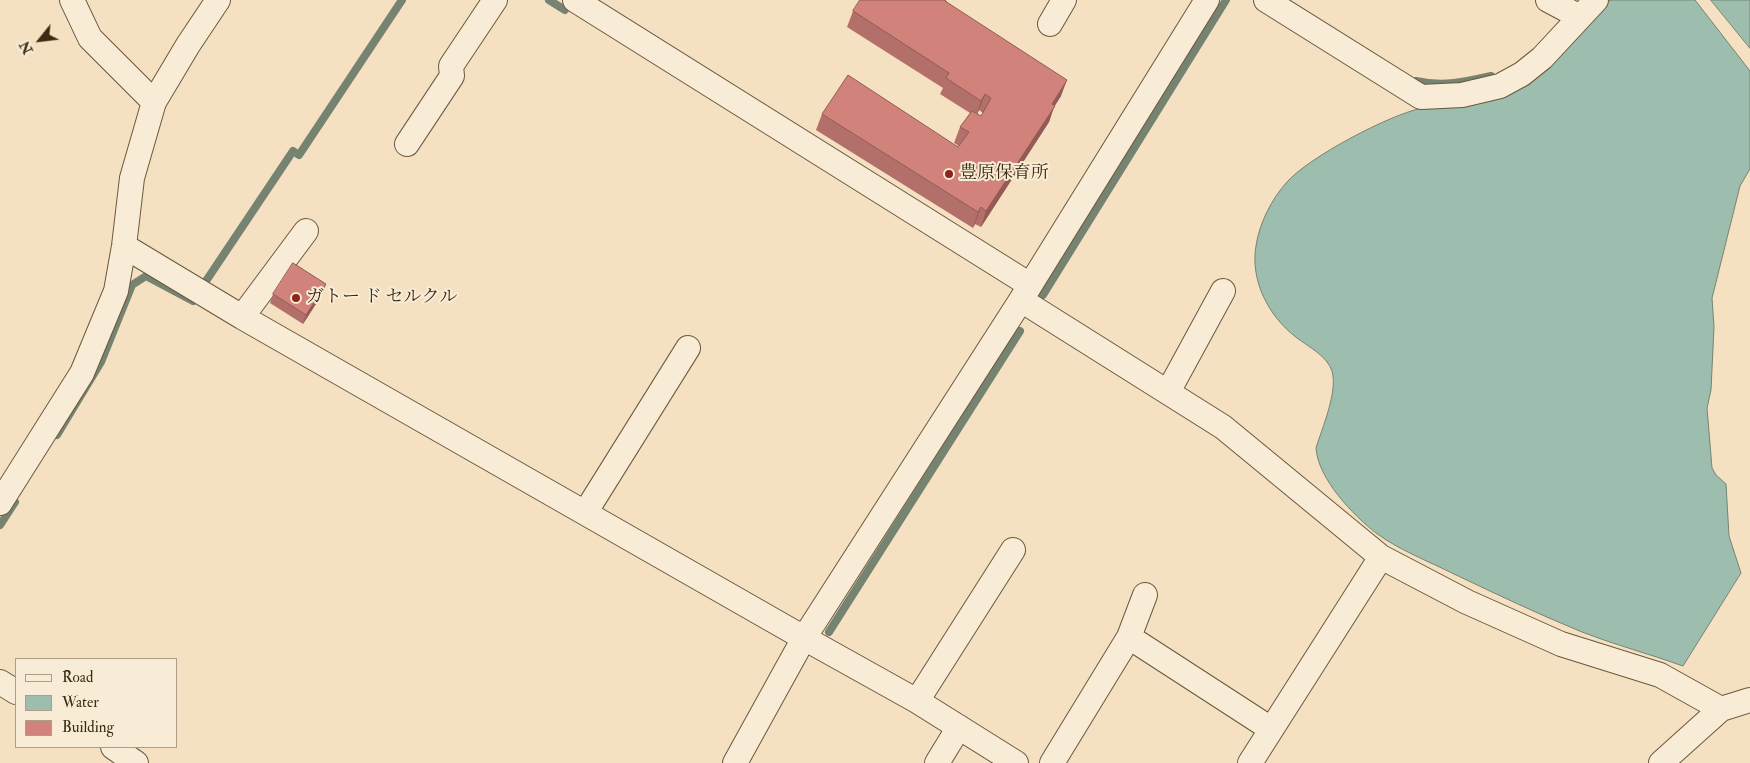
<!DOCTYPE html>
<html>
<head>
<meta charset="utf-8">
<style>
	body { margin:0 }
	#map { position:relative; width:1750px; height:763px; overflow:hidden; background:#f5e1c1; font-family:"IM FELL Double Pica",serif }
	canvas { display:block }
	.legend { position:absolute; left:15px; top:658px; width:162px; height:90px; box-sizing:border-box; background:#f8ecd7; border:1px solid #ad9e88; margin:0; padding:6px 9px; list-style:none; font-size:15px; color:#3c2a12 }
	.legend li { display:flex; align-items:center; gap:10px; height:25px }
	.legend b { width:25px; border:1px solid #ad9e88 }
	.north { position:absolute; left:15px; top:15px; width:50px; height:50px; -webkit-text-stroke:4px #f8ecd7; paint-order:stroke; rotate:241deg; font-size:14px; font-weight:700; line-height:20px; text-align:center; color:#3c2a12 }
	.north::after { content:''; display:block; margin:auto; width:18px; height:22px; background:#3c2a12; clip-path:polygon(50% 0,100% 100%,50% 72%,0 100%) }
</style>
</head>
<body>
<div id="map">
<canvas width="1750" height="763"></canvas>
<ul class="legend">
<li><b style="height:6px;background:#f8ecd7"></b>Road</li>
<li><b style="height:14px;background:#9dbeae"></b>Water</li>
<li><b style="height:14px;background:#d0827b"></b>Building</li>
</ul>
<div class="north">N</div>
</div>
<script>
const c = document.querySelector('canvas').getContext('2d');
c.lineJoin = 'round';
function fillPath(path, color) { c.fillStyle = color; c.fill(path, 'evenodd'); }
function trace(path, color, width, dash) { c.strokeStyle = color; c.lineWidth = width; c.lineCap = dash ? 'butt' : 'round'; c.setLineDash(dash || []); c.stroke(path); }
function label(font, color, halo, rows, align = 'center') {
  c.font = font + ' "IM FELL Double Pica","Noto Serif JP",serif'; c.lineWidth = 4; c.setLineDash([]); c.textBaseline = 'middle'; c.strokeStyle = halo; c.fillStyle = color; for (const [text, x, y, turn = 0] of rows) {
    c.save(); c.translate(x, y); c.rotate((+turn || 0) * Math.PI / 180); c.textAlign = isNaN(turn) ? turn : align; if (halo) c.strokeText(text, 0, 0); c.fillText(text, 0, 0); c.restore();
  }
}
const water = new Path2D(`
	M1610 0H1695L1750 71V169L1740 186 1712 298 1714 327 1711 390 1707 408 1712 468 1716 475 1726 484 1729 536 1741 573 1683 666C1650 654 1615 645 1582 632 1538 614 1496 594 1454 574 1428 561 1399 550 1376 533 1353 515 1318 479 1316 448 1322 428 1338 392 1332 371 1327 356 1309 347 1297 338 1269 317 1250 281 1256 246 1259 224 1272 198 1287 182 1309 157 1389 115 1422 108 1451 102 1485 106 1512 93 1546 77 1583 28 1610 0Z
	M1711 0H1750V48Z`);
const stream = new Path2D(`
	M549 0 565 10
	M1416 81C1443 87 1465 82 1491 76
	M206 281 293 151 299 155 402 0
	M1043 295 1226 0
	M57 435 101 362 132 285 146 276 193 301
	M0 525 15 502
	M829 632 1020 331`);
const minor = new Path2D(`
	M72 0 90 38 154 102
	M575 0 1030 285
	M1266 0 1421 97 1462 95 1500 86 1522 74 1542 58 1596 0
	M1548 0 1580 17
	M1050 24 1064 0
	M407 144 452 76 451 66 495 0
	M124 246 242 317 804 638 917 701 1016 763
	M1021 300 1223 427 1381 557 1467 602 1561 644 1660 675 1721 709
	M242 317 306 231
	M1168 392 1223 291
	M0 503 82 373 116 291 124 246 132 178 154 102 188 45 218 0
	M585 513 688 348
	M1129 637 1271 729
	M0 682 16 692
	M917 701 1013 550
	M113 747 136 763
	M735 763 804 638 1021 300 1207 0
	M937 763 959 727
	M1052 763 1129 637 1145 595
	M1250 763 1381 557
	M1661 763 1721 709 1750 700`);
const wall = new Path2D(`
	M946 1 1061 96 1054 107 1049 122 981 227 975 224 973 228 816 130 822 114 958 147 959 146 954 143 960 127 970 113 940 94 943 88 847 27 853 11ZM979 110 983 113 981 116 977 114Z
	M323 293 303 324 270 303 273 294Z`);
const shadedWall = new Path2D(`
	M1067 80 1061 96 1054 107 1049 122 981 227 986 211Z
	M985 94 979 110 976 117 981 101Z
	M981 207 975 224 973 228 978 212Z
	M326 284 323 293 303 324 306 315Z`);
const building = new Path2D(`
	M860 0H946L945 1 1067 80 1052 104 1055 106 986 211 981 207 978 212 822 114 848 75 958 147 969 132 960 127 972 111 981 116 991 98 985 94 981 101 946 78 949 73 853 11Z
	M293 263 326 284 306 315 273 294Z`);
const markers = [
	[949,174,5,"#8f2418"],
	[296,298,5,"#8f2418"]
];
const poiNames = [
	["豊原保育所",959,174],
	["ガトー ド セルクル",306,298]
];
fillPath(water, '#9dbeae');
trace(water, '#768370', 1);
trace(stream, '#768370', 8);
trace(minor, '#6a583e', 26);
trace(minor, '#f8ecd7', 24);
fillPath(wall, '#b3706a');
fillPath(shadedWall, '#925b56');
fillPath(building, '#d0827b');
trace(building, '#925b56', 1);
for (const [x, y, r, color] of markers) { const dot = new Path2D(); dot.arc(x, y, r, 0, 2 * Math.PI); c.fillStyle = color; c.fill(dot); trace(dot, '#f8ecd7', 2); }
label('18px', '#3c2a12', '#f8ecd7', poiNames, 'left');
</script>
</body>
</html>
